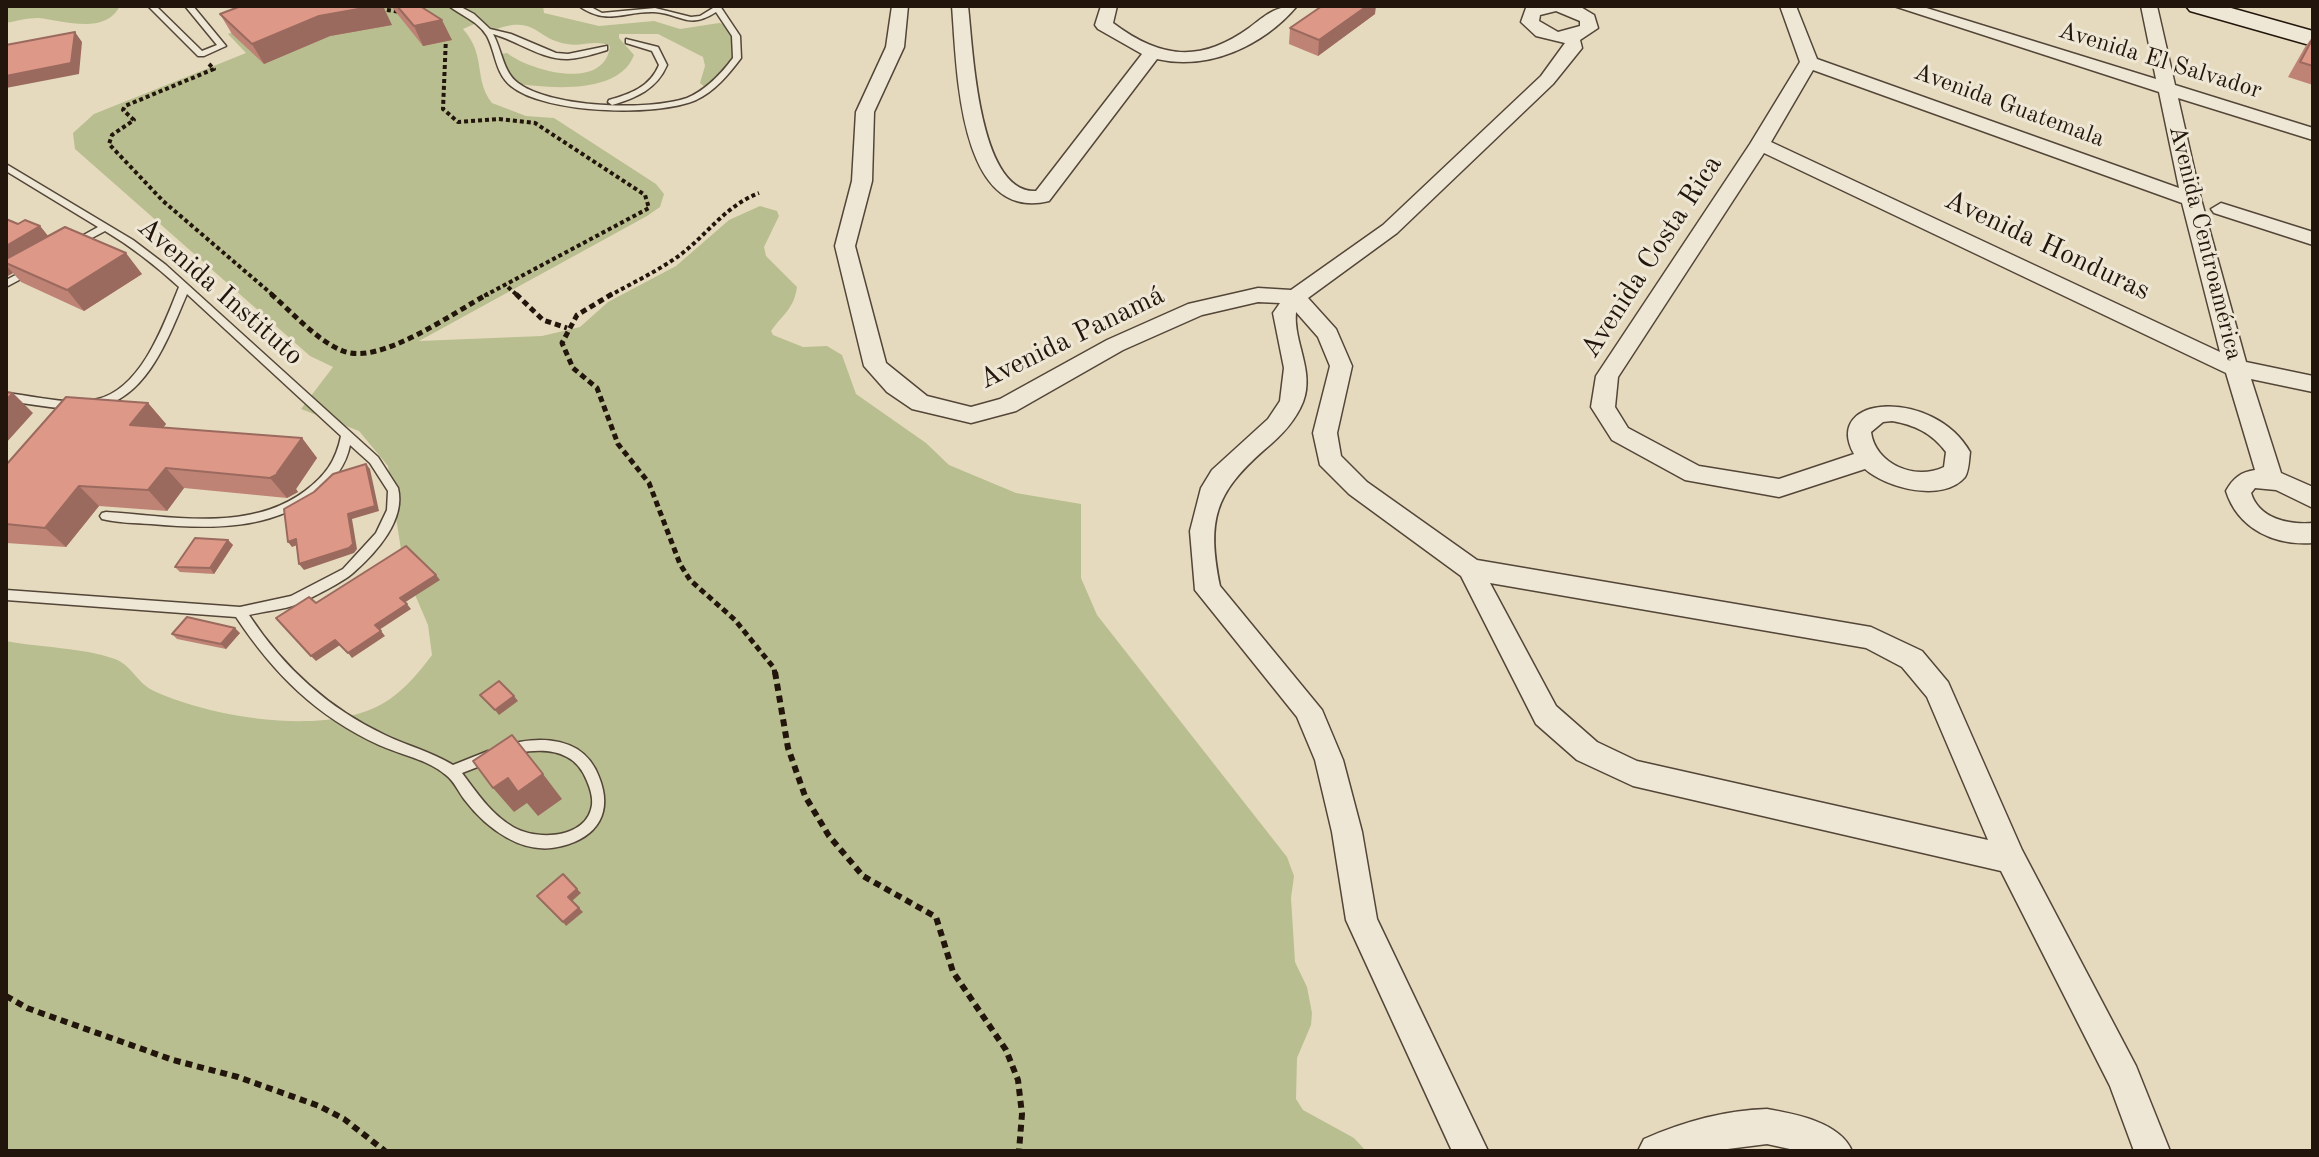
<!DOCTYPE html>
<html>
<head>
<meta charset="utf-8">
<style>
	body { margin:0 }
	#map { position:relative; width:2319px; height:1157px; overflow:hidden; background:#e6dabe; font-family:"Old Standard TT",serif }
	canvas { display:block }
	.frame { position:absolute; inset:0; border:8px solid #22150c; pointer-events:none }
</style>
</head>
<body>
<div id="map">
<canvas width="2319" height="1157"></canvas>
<div class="frame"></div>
</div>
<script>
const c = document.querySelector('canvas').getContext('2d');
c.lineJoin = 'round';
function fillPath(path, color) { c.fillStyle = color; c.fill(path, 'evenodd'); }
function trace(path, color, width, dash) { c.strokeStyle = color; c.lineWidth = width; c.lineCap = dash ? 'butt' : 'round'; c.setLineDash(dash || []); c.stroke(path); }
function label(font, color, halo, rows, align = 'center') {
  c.font = font + ' "Old Standard TT",serif'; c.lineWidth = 6; c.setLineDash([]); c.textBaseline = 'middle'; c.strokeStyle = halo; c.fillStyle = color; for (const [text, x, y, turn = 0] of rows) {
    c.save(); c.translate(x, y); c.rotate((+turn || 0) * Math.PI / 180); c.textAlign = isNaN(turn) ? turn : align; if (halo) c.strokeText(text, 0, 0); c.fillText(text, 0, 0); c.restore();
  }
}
const green = new Path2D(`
	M6 6H120C104 36 63 20 38 18 27 18 16 21 6 23Z
	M300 6H453L466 10 463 6H543L544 13 599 26 654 21 680 29 719 23 732 26 737 58 707 89 700 83 705 66 703 57 658 34H619V38L634 55C619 96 546 88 513 83L501 54 507 53C530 71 605 92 610 46 597 39 581 47 567 44 534 39 537 13 491 31L481 21 463 29C487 56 473 79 492 103L526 116 554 118 656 184 664 194 660 207 647 216 419 341 542 336 580 327 608 302 676 266 729 220 760 206 777 211 779 216 764 247 766 256 797 287C794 309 783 314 771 331L773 335 803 347 827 346 842 355 856 394 926 443 949 465 1016 493 1081 504V578L1097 615 1287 857 1294 876 1291 898 1295 962 1307 987 1312 1013 1311 1025 1297 1058 1296 1099 1303 1110 1354 1138 1366 1151H6V641C41 648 81 647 115 659 131 665 137 682 152 690 211 718 333 739 390 699 407 687 420 671 432 655L428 625 404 569 388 466 359 431 301 409 333 367 310 356 75 149 73 133 94 114 246 53 228 34Z`);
const pathFar2 = new Path2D(`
	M380 9 401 12
	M446 37 443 109 458 122 499 119 535 123 645 195 649 208 484 296
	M209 64 214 69 125 106 123 110 134 120 112 135 109 144 163 201 274 296
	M508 287 518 296
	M609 296C632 283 658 271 680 255 708 234 725 206 759 193`);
const pathFar1 = new Path2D(`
	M271 294C293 313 316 340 343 351 380 366 454 312 488 294
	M516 294 543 320 567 328
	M612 294 577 315 562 343 573 368 597 388 618 444 649 483 680 564 690 580 735 620 774 668 775 674`);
const path = new Path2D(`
	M775 672 788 748 805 796 829 836 863 876 936 917 953 972 1006 1050 1018 1080 1022 1114 1019 1151
	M6 996 27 1008 173 1060 238 1077 319 1106 344 1119 385 1151`);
const lane = new Path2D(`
	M148 6H156L202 51 217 45 185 6H193L226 46 204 56H198Z
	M449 6H459L474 14 490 29 511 34 556 53 568 54 607 46V50C594 54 582 58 568 59 542 60 518 41 493 34 502 50 503 72 518 83 551 108 649 111 687 98 706 90 721 74 733 58L732 36 716 12C688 30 682 14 654 12 624 11 607 26 579 6H589L602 13 655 8 691 17 700 16 713 8 712 6H720L740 36 741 58C729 74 715 91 696 100 657 117 545 114 511 86 495 73 496 53 487 36 478 21 462 16 449 6Z
	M626 39 658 47 667 65C657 89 636 98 612 105L608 102 609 100C630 94 650 87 659 65L652 51 626 43Z
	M6 164 133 240 166 265 378 457 398 488C406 520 376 553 353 573 343 582 311 598 298 604 283 610 265 611 249 615 284 668 328 708 385 735 408 746 432 752 453 765L488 751 493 753 495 757 493 761 462 773C477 793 491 814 513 827 537 841 587 839 592 805 593 797 590 788 587 781 583 771 577 762 567 757 553 749 534 750 518 753 511 755 507 757 500 755L498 751 500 747C525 739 554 736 577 749 588 756 595 766 599 777 613 812 598 837 562 846 523 857 486 828 464 799 458 791 454 781 446 775 427 759 401 755 379 745 316 716 274 674 236 617L6 600V590L240 607 291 596 343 569 376 533 387 510 388 491 370 463 350 445C346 466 334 481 316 495 269 531 208 529 151 524 135 523 118 523 102 519L100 516 102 513 106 512C170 516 249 533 305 491 325 476 336 461 341 436L187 294C169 335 149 396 99 407 69 413 36 404 6 401V393C35 396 70 406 98 399 142 388 164 324 179 287 156 266 132 247 105 231L77 246H71V242L98 227 6 171Z
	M31 267 36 270 34 272 6 287V280Z`);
const street = new Path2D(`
	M892 6H908L904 47 874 112 872 181 855 246 886 363 927 396 971 407 1000 399 1107 340 1188 304 1258 288 1291 290 1383 225 1541 76 1565 43 1536 36 1521 22 1526 8 1579 6 1594 15 1598 28 1580 40 1582 48 1553 84 1397 233 1308 298 1336 329 1352 366 1337 433 1341 456 1367 482 1477 560 1871 627 1922 651 1948 682 2022 850 2136 1066 2170 1151H2134L2110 1086 2001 871 1633 786 1577 760 1536 724 1461 576 1349 494 1320 465 1313 433 1330 366 1318 337 1296 312C1293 342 1315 371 1303 402 1295 422 1280 437 1264 450 1214 494 1207 521 1220 586L1322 710 1343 760 1362 832 1377 919 1488 1151H1452L1346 920 1332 832 1315 760 1297 717 1195 590 1190 531 1201 488 1212 470 1268 419 1280 401 1284 368 1273 313 1280 303 1258 302 1202 315 1123 350 1016 411 971 423 912 409 887 392 864 366 835 246 852 181 856 112 886 47ZM1556 11 1580 21V26L1558 32 1539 21 1540 15ZM1490 583 1866 648 1902 667 1927 697 1988 840 1637 761 1597 742 1556 706Z
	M952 6H968C973 49 978 194 1036 191L1142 54 1098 29 1095 25 1101 6H1117L1113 23C1161 59 1200 63 1249 28 1266 15 1275 6 1297 6 1263 46 1208 71 1157 59L1049 201C957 224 957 64 952 6Z
	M1780 6H1796L1817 59 2179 188 2159 92 1894 6H1920L2156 79 2141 6H2157L2175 85 2313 128V140L2178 98 2201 199 2246 362 2313 376V392L2251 379 2281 473 2313 487V508L2276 490 2255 488 2251 493C2259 519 2289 525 2313 523V543C2275 546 2238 529 2226 491 2233 478 2241 472 2255 470L2226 373 1764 153 1618 377 1615 407 1628 428 1699 466 1779 479 1854 454C1821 394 1934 388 1970 452 1969 459 1969 471 1965 477 1943 503 1886 488 1865 469L1779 497 1685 480 1612 440 1591 407 1596 376 1750 144 1800 62ZM1813 70 2182 203 2220 352 1771 142ZM1892 421C1915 425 1932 433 1946 452L1944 467C1915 481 1875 464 1871 432L1883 422Z
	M2221 203 2313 232V245L2214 213 2211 209Z
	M1767 1109C1795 1114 1840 1122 1852 1151H1799L1767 1144 1712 1151H1638L1644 1139C1683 1122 1725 1110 1767 1109Z`);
const secondary = new Path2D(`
	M2186 6H2224L2313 31V46L2190 11Z`);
const wall = new Path2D(`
	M391 6H420L452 40 423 46Z
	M220 14 392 25 330 36 264 64 232 34Z
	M1375 14 1318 56 1289 44 1290 28Z
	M2313 36V85L2288 77 2305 47Z
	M6 219 18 224 40 226 48 236 142 274 84 311 21 282 13 273 6 277Z
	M148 403 166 424 163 428 302 438 317 458 296 489 298 492 287 498 184 488 167 511 99 506 66 547 6 543V465Z
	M228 540 233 545 214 574 180 572 175 567Z
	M240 633 226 649 177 639 172 634Z`);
const shadedWall = new Path2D(`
	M375 6H383L392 25 330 36 264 64 252 44 319 16Z
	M1367 6H1376L1375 14 1318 56 1319 40Z
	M442 20 452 40 423 46 414 26Z
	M75 32 82 42 79 74 6 88V76Z
	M40 226 57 247 6 263V246Z
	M126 253 142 274 84 311 67 290Z
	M6 265 13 273 6 277Z
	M13 393 33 413 6 443V400Z
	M148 403 166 424 148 446 130 425Z
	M302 438 317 458 296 489 298 492 287 498 270 478 277 473Z
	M366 464 370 469 379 511 352 519 357 549 354 553 304 570 299 564 348 514Z
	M166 468 184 488 167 511 148 490Z
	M79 486 99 506 66 547 45 528Z
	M296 539 300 544 292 547 288 542Z
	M228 540 233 545 214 574 210 568Z
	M436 575 440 580 404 603 400 598Z
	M407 604 411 609 379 630 375 625Z
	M235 628 240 633 226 649 221 644Z
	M381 631 385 636 352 658 348 653Z
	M335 640 340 645 316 661 311 656Z
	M514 696 518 701 499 715 495 710Z
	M543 774 562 799 538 816 527 803 514 812 493 788 508 778Z
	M577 889 581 893 572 901 568 897Z
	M579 908 583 912 566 926 563 922Z`);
const building = new Path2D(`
	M241 6H375L319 16 252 44 220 14Z
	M397 6H420L442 20 414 26Z
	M1322 6H1367L1319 40 1290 28Z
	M75 32 71 63 6 76V45Z
	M2313 38V66L2300 62Z
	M6 219 18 224 25 220 40 226 6 246Z
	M65 227 126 253 67 290 6 263V259Z
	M6 392 13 393 6 400Z
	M66 397 148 403 130 425 302 438 277 473 282 472 270 478 166 468 148 490 79 486 45 528 6 524V465Z
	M366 464 375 506 348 514 353 544 349 548 299 564 296 539 288 542 284 509 314 492 333 474Z
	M195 538 228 540 210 568 175 567Z
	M406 546 436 575 400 598 407 604 375 625 381 631 348 653 335 640 311 656 276 618 309 597 316 603Z
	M187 617 235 628 221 644 172 634Z
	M499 681 514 696 495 710 480 695Z
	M512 735 543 774 518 792 508 778 493 788 473 761Z
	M563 874 577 889 568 897 579 908 563 922 537 896Z`);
const farStreetnames = [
	["Avenida El Salvador",2160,61,17],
	["Avenida Guatemala",2009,106,20],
	["Avenida Centroamérica",2205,243,76]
];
const streetNames = [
	["Avenida Honduras",2047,246,25],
	["Avenida Costa Rica",1652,257,-57],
	["Avenida Instituto",220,292,41],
	["Avenida Panamá",1072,338,-26]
];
fillPath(green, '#b8be8f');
trace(lane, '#534638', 3);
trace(street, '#534638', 3);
trace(secondary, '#22150c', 3);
trace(pathFar2, '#22150c', 4, [4, 3]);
trace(pathFar1, '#22150c', 5, [6, 4]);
trace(path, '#22150c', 6, [7, 5]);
fillPath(lane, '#efe7d5');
fillPath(street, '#efe7d5');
fillPath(secondary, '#efe7d5');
fillPath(wall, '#bf8375');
fillPath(shadedWall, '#9b6a5f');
fillPath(building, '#de9888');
trace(building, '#9b6a5f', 2);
label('24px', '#22150c', '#efe7d5', farStreetnames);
label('28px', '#22150c', '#efe7d5', streetNames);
</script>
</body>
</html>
